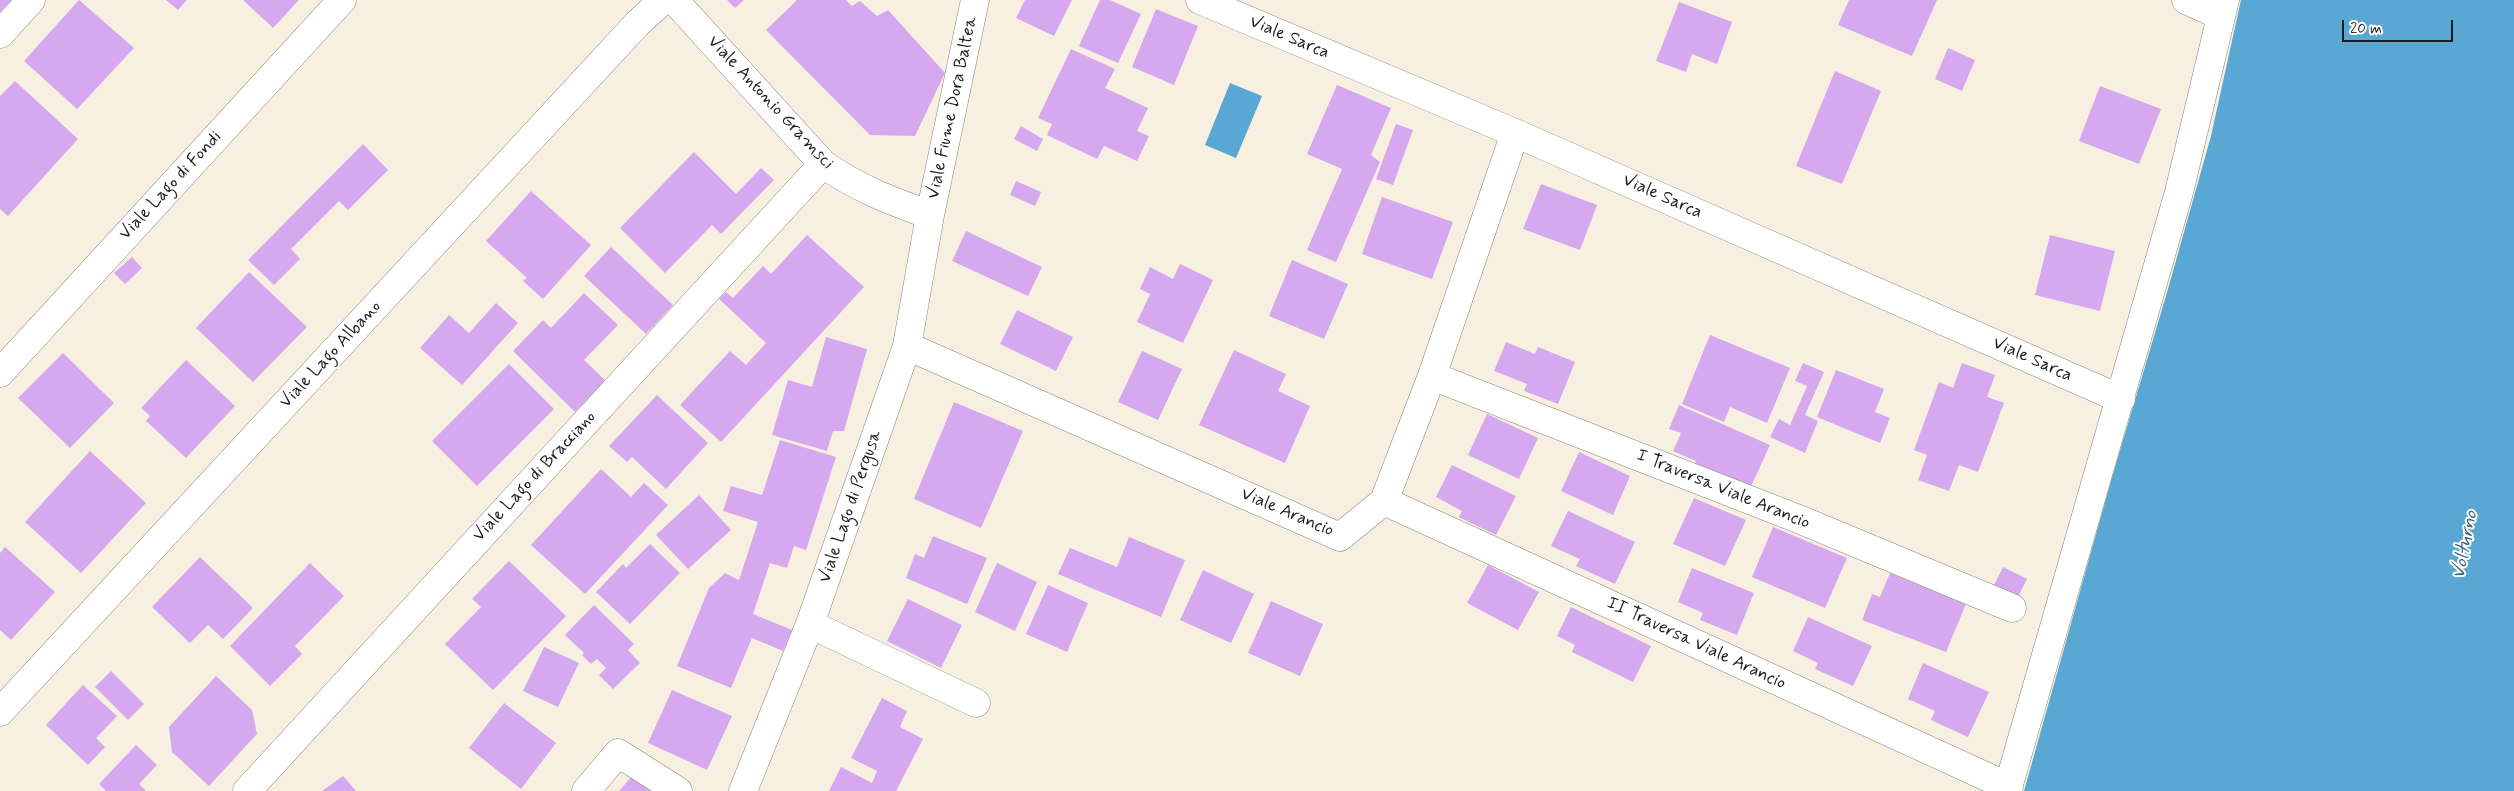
<!DOCTYPE html>
<html>
<head>
<meta charset="utf-8">
<style>
	body { margin:0 }
	#map { position:relative; width:2514px; height:791px; overflow:hidden; background:#f7f0e0; font-family:Mynerve,sans-serif }
	canvas { display:block }
	.scale { position:absolute; left:2342px; top:20px; width:111px; height:22px; box-sizing:border-box; border:2px solid #1c1c1c; border-top:0; padding-left:6px; font-size:15px; line-height:18px; white-space:nowrap; color:#1c1c1c; -webkit-text-stroke:4px #fff; paint-order:stroke }
</style>
</head>
<body>
<div id="map">
<canvas width="2514" height="791"></canvas>
<div class="scale">20 m</div>
</div>
<script>
const c = document.querySelector('canvas').getContext('2d');
c.lineJoin = 'round';
function fillPath(path, color) { c.fillStyle = color; c.fill(path, 'evenodd'); }
function trace(path, color, width, dash) { c.strokeStyle = color; c.lineWidth = width; c.lineCap = dash ? 'butt' : 'round'; c.setLineDash(dash || []); c.stroke(path); }
function label(font, color, halo, rows, align = 'center') {
  c.font = font + ' Mynerve,sans-serif'; c.lineWidth = 4; c.setLineDash([]); c.textBaseline = 'middle'; c.strokeStyle = halo; c.fillStyle = color; for (const [text, x, y, turn = 0] of rows) {
    c.save(); c.translate(x, y); c.rotate((+turn || 0) * Math.PI / 180); c.textAlign = isNaN(turn) ? turn : align; if (halo) c.strokeText(text, 0, 0); c.fillText(text, 0, 0); c.restore();
  }
}
const water = new Path2D(`
	M2241 0H2514V791H2024L2111 481 2168 289 2211 136Z
	M1230 83 1262 96 1236 158 1205 145Z`);
const building = new Path2D(`
	M0 0H12L0 12Z
	M79 0 134 48 77 109 24 61Z
	M166 0H187L178 10Z
	M243 0H299L273 28Z
	M727 0H744L735 8Z
	M797 0H846L852 6 860 1 877 16 888 10 945 73 915 136 870 135 766 30Z
	M1025 0H1072L1054 36 1016 18Z
	M1100 0H1110L1141 14 1118 63 1079 46Z
	M1849 0H1937L1912 56 1838 25Z
	M1679 2 1732 22 1717 64 1692 54 1686 72 1656 61Z
	M1156 9 1198 26 1174 85 1132 67Z
	M1948 48 1975 60 1962 91 1935 79Z
	M1071 49 1115 69 1105 88 1148 108 1137 131 1149 136 1137 161 1104 146 1097 159 1047 135 1052 124 1038 118Z
	M1835 71 1881 91 1842 184 1796 166Z
	M15 81 78 139 8 216 0 209V96Z
	M1337 85 1391 108 1371 155 1380 162 1336 262 1307 250 1342 169 1307 154Z
	M2100 86 2161 109 2139 164 2079 141Z
	M1396 124 1413 130 1393 185 1376 179Z
	M1021 126 1043 139 1037 151 1014 139Z
	M363 144 388 170 348 210 339 201 291 249 300 259 274 285 248 260Z
	M694 152 736 194 761 168 774 180 721 234 712 225 665 273 620 228Z
	M1016 181 1041 192 1035 206 1010 195Z
	M1541 184 1597 205 1580 250 1523 229Z
	M531 191 591 245 543 299 523 281 527 278 486 241Z
	M1382 197 1453 222 1432 279 1362 254Z
	M966 231 1042 267 1028 296 952 261Z
	M807 235 864 287 721 442 680 405 730 351 746 365 766 343 719 299 726 292 733 298 763 266 771 274Z
	M2050 235 2115 251 2100 311 2035 295Z
	M611 247 673 305 646 334 584 276Z
	M132 257 142 268 125 284 114 273Z
	M1292 260 1348 284 1324 339 1269 316Z
	M1180 264 1213 280 1183 343 1137 322 1150 294 1140 289 1150 267 1173 279Z
	M249 272 307 327 253 382 196 328Z
	M584 293 618 325 584 360 606 381 575 412 513 351 543 320 551 328Z
	M496 303 518 323 462 385 420 348 449 315 469 333Z
	M1017 310 1073 337 1056 371 1000 344Z
	M1710 335 1790 368 1767 423 1730 407 1724 422 1682 404Z
	M826 337 867 349 844 431H833L827 451 772 435 788 380 812 387Z
	M1506 342 1535 354 1538 347 1575 362 1558 404 1524 391 1527 384 1494 371Z
	M1234 350 1286 374 1278 391 1310 406 1285 463 1199 425Z
	M1142 351 1182 369 1158 420 1118 402Z
	M63 353 114 403 70 448 18 398Z
	M186 360 235 406 186 458 146 421 150 416 141 408Z
	M1803 363 1824 372 1805 415 1818 421 1805 453 1770 437 1779 419 1790 425 1807 386 1795 381Z
	M1962 363 1995 375 1987 397 2004 403 1978 472 1959 465 1949 491 1918 480 1927 455 1914 450 1939 382 1953 388Z
	M509 364 554 409 477 486 432 441Z
	M1836 370 1884 389 1875 412 1890 418 1880 443 1817 417Z
	M657 395 708 443 666 489 632 457 627 462 609 446Z
	M954 402 1023 431 981 528 914 499Z
	M1679 405 1770 445 1749 491 1694 466 1696 461 1673 451 1681 433 1669 429Z
	M1487 414 1538 438 1519 479 1468 455Z
	M780 440 836 457 806 550 794 546 787 568 770 563 753 614 792 630 783 651 752 638 731 688 677 666 709 588 725 573 739 580 758 522 723 511 731 486 762 495Z
	M90 451 146 503 81 573 25 522Z
	M1579 452 1630 476 1613 515 1561 491Z
	M1452 465 1516 496 1496 535 1459 517 1462 511 1436 497Z
	M601 469 631 497 644 483 668 505 585 594 531 545Z
	M699 495 731 530 688 569 656 535Z
	M1694 498 1746 520 1725 566 1673 544Z
	M1568 511 1635 542 1615 584 1576 566 1580 559 1551 546Z
	M1773 527 1847 558 1825 608 1752 577Z
	M933 536 987 558 967 604 906 578 915 554 924 558Z
	M1129 537 1185 560 1161 617 1058 574 1070 548 1117 567Z
	M650 544 680 573 630 624 596 592 623 564 626 568Z
	M5 547 55 592 11 640 0 630V553Z
	M200 557 253 608 223 639 208 625 190 643 152 607Z
	M509 561 566 616 493 690 445 644 481 607 472 599Z
	M310 563 344 596 295 646 302 654 270 686 230 646Z
	M997 563 1037 582 1015 631 975 612Z
	M1488 565 1539 592 1518 630 1467 603Z
	M2003 567 2027 579 2017 599 1993 587Z
	M1692 568 1754 593 1737 635 1700 620 1703 613 1678 602Z
	M1203 570 1254 594 1231 643 1180 620Z
	M1890 573 1966 604 1946 652 1862 620 1872 594 1880 597Z
	M1048 585 1088 603 1067 652 1026 634Z
	M908 599 962 625 941 668 887 641Z
	M1271 601 1323 624 1300 676 1248 653Z
	M594 605 634 644 628 650 640 663 613 689 599 675 606 668 597 659 591 664 582 655 584 653 565 635Z
	M1571 607 1651 646 1633 682 1572 652 1575 645 1557 636Z
	M1808 617 1872 646 1853 686 1815 669 1818 663 1793 651Z
	M544 647 579 663 558 707 523 691Z
	M1923 663 1989 692 1968 737 1931 720 1935 711 1908 699Z
	M111 671 144 704 128 720 95 687Z
	M216 676 252 710 257 734 209 786 172 752 169 727Z
	M83 685 117 716 96 738 105 747 88 765 46 725Z
	M672 690 732 716 707 770 648 743Z
	M882 698 907 711 900 727 923 739 896 791H829L841 767 872 783 877 771 851 758Z
	M504 703 556 743 521 789 469 748Z
	M136 745 157 765 139 784 146 791H106L99 784Z
	M343 776 356 791H322Z
	M632 776 657 791H619Z`);
const minor = new Path2D(`
	M674 0 823 164C857 188 891 201 930 215
	M1200 0 1515 133 2121 399
	M2186 0 2221 16
	M0 34 31 0
	M907 346 1340 537 1384 501 1432 376 1515 133
	M0 373 342 0
	M1432 376 1801 520 2012 608
	M1384 501 2009 787
	M810 624 976 703
	M0 712 637 24 663 0
	M247 791 823 164
	M586 791 618 753 678 791
	M743 791 810 624 907 346 930 215 975 0
	M2007 791 2179 192 2225 0`);
const streetNames = [
	["Viale Sarca",1289,38,23],
	["Viale Antonio Gramsci",770,103,47],
	["Viale Fiume Dora Baltea",953,108,-78],
	["Viale Lago di Fondi",171,186,-47],
	["Viale Sarca",1662,197,24],
	["Viale Lago Albano",331,355,-47],
	["Viale Sarca",2032,360,24],
	["Viale Lago di Bracciano",535,477,-47],
	["I Traversa Viale Arancio",1723,490,22],
	["Viale Lago di Pergusa",851,507,-71],
	["Viale Arancio",1287,513,23],
	["II Traversa Viale Arancio",1696,644,25]
];
const waterNames = [
	["Volturno",2466,545,-79]
];
fillPath(water, '#59a7d3');
fillPath(building, '#d6a8ef');
trace(minor, '#8a867e', 29);
trace(minor, '#fff', 28);
label('18px', '#1c1c1c', '#fff', streetNames);
label('italic 19px', '#3a6278', '#fff', waterNames);
</script>
</body>
</html>
